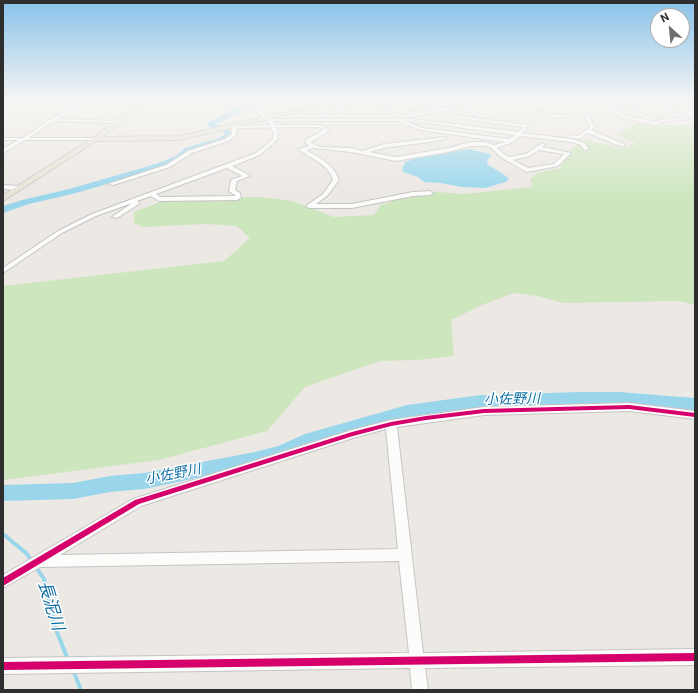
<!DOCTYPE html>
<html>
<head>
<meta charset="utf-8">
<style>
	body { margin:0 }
	#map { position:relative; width:698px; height:693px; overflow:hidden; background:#ece8e4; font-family:Roboto,sans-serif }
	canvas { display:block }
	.frame { position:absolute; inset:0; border:4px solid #2e2e2e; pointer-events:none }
	.north { position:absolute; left:650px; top:8px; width:40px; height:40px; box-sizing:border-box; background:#fff; border:1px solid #ababab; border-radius:50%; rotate:333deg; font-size:11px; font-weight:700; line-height:16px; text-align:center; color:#2e2e2e }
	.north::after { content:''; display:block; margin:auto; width:14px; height:18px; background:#706f6e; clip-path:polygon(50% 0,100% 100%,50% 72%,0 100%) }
</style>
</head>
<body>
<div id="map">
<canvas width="698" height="693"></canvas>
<div class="frame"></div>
<div class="north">N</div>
</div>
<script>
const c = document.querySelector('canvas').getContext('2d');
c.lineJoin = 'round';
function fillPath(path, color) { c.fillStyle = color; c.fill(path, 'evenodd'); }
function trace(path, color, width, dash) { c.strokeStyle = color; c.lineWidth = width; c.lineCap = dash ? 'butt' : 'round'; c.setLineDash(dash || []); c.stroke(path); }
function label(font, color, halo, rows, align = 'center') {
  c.font = font + ' Roboto,"Noto Sans JP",sans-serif'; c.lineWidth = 3; c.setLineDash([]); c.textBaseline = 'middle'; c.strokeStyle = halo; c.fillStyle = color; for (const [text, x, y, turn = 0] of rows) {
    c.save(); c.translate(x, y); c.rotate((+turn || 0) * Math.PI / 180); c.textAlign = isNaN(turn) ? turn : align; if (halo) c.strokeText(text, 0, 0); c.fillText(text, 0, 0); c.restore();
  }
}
const green = new Path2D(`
	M635 123 695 125V305L679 301 564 303 537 296 514 293 482 305 451 320 454 356 417 360 380 361 305 387 267 431 159 460 3 480V286L224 261 250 238 237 226 206 224 143 227 134 223V212L168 199 260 197 293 201 334 217 374 215 381 205 425 191 464 194 533 187 530 179 538 173 560 168 570 150 584 140 622 148 637 144 617 134Z`);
const water = new Path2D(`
	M469 149 490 154 491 156 488 159 487 164 509 178 506 182 485 188 462 187 440 183 424 182 418 177 403 172 402 169 405 162 414 159Z`);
const stream = new Path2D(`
	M3 534 26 553 32 561
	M36 567 44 579 55 627 68 660
	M73 670 81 690`);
const river = new Path2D(`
	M254 100H265L216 124 232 131 233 135 225 142 191 152 182 160 162 168 76 193 29 204 3 213V206L22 200 69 189 156 164 176 156 185 148 219 138 225 134 224 132 211 128 207 124 208 122 242 104Z
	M580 392H619L695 398V410L619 404 515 406 504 408 481 407 407 417 317 444 282 459 255 466 144 489 110 492 73 499 3 501V485L73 483 110 476 144 473 255 452 278 446 305 434 407 405 481 395 504 396 515 394Z`);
const minor = new Path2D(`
	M91 100 147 101 149 102 147 103 95 101 58 119 118 121 120 123 53 121 29 138H95L97 139V140H25L3 153V149L18 140H3V138H23L50 119Z
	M257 100H261L259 106 261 110 270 119H413L518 132 523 127 450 117 452 115 528 125V126L522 133 572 139 585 143 589 149 584 150 581 145 572 142 520 136 513 142 497 148 508 157 526 154 542 143 545 145 542 147 571 153 558 166 527 172 502 158 490 147 485 146H471L448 152 396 161 351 152 314 148 306 150C319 157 334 165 339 180L327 196 316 204H352L413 192 430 191 433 193 430 195 413 196 352 208H309L307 207V205L323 194 333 180C328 163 310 159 298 149L310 146 305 143 307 139 324 130 320 127 237 128 236 131 237 134 229 141 192 153 170 167 113 185 108 184 166 165 188 151 225 139 232 134 231 130 232 128H229V126L271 125 257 112 255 106ZM272 121H401V123L421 130 505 142 494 145 485 142H471L448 148 396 157 369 152 384 148 436 141 448 138 446 137 384 144 363 151 351 148 319 147 311 142 330 130 321 125H273L274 124ZM406 121H413L515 135 509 139 422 128ZM539 150 564 154 554 164 528 168 513 160 530 156Z
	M342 100H348L361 104 419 113 442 109 399 100H407L446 108H470L478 114 484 116 482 117 475 116 469 110H449L410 117 408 116 412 114 362 106 320 117V115L358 105Z
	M568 100C583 99 589 116 595 127L591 130 624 144V146H620L588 133 579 139 567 137V136L569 135 578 136 590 127 584 115 558 118 538 112 540 111C556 116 567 116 583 113L580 108Z
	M585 100 602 102 620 100 645 103 672 110 690 119 661 122 655 126 653 125 621 117 606 107 610 106 625 115 655 122 660 120 683 118C662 107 631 99 608 103L666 116 664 117Z
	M644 100 677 102 695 108V111L676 104Z
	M274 131 278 132 277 140 260 155 232 166 250 176 237 181 235 190 240 193 241 198 237 200 159 201 151 196 137 201 139 202V204L117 218 112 217 132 203 96 216 62 233 3 273V268L58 231 92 214 256 153 273 139ZM227 168 242 176 231 180 229 191 236 196 160 197 156 194Z
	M3 185 19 186 22 188 19 190 3 189Z
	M629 403 695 411V419L629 411 484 415 397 427 423 653 695 649V665L425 668 428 690H412L410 668 3 674V658L409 653 399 561 40 567 3 588V575L133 499 352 430 391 420 484 407ZM386 429 398 549 60 555 141 506 353 438Z`);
const major = new Path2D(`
	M148 100H155L143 106 102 137 180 136 339 100H348L180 140 96 141 3 201V195L93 138 139 104Z`);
const minorBridge = new Path2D(`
	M272 124 276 132`);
const cycleway = new Path2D(`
	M629 405 695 413V417L629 409 484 413 426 420 391 426 353 436 139 504 3 586V578L135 500 352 432 391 422 426 416 484 409Z
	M695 653V661L3 670V662Z`);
const waterNames = [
	["小佐野川",512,400,-1],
	["小佐野川",173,475,-11]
];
const nearWaternames = [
	["長泥川",50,606,73]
];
fillPath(green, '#cee6be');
fillPath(water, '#99d6ec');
trace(stream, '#99d6ec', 4);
fillPath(river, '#99d6ec');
trace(minor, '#c5c4c5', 2);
trace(major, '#c6c5c4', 2);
fillPath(minor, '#fcfcfb');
fillPath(major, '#e8e4d6');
trace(minorBridge, '#c5c4c5', 6, []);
trace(minorBridge, '#fcfcfb', 5);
fillPath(cycleway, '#d6006c');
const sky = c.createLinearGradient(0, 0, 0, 197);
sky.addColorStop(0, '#88c2ea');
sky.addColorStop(0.51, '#f6f5f3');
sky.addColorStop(1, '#f6f5f300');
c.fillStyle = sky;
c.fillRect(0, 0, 698, 197);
label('italic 14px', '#0d6fa3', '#fff', waterNames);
label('italic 17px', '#0d6fa3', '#fff', nearWaternames);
</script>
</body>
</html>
